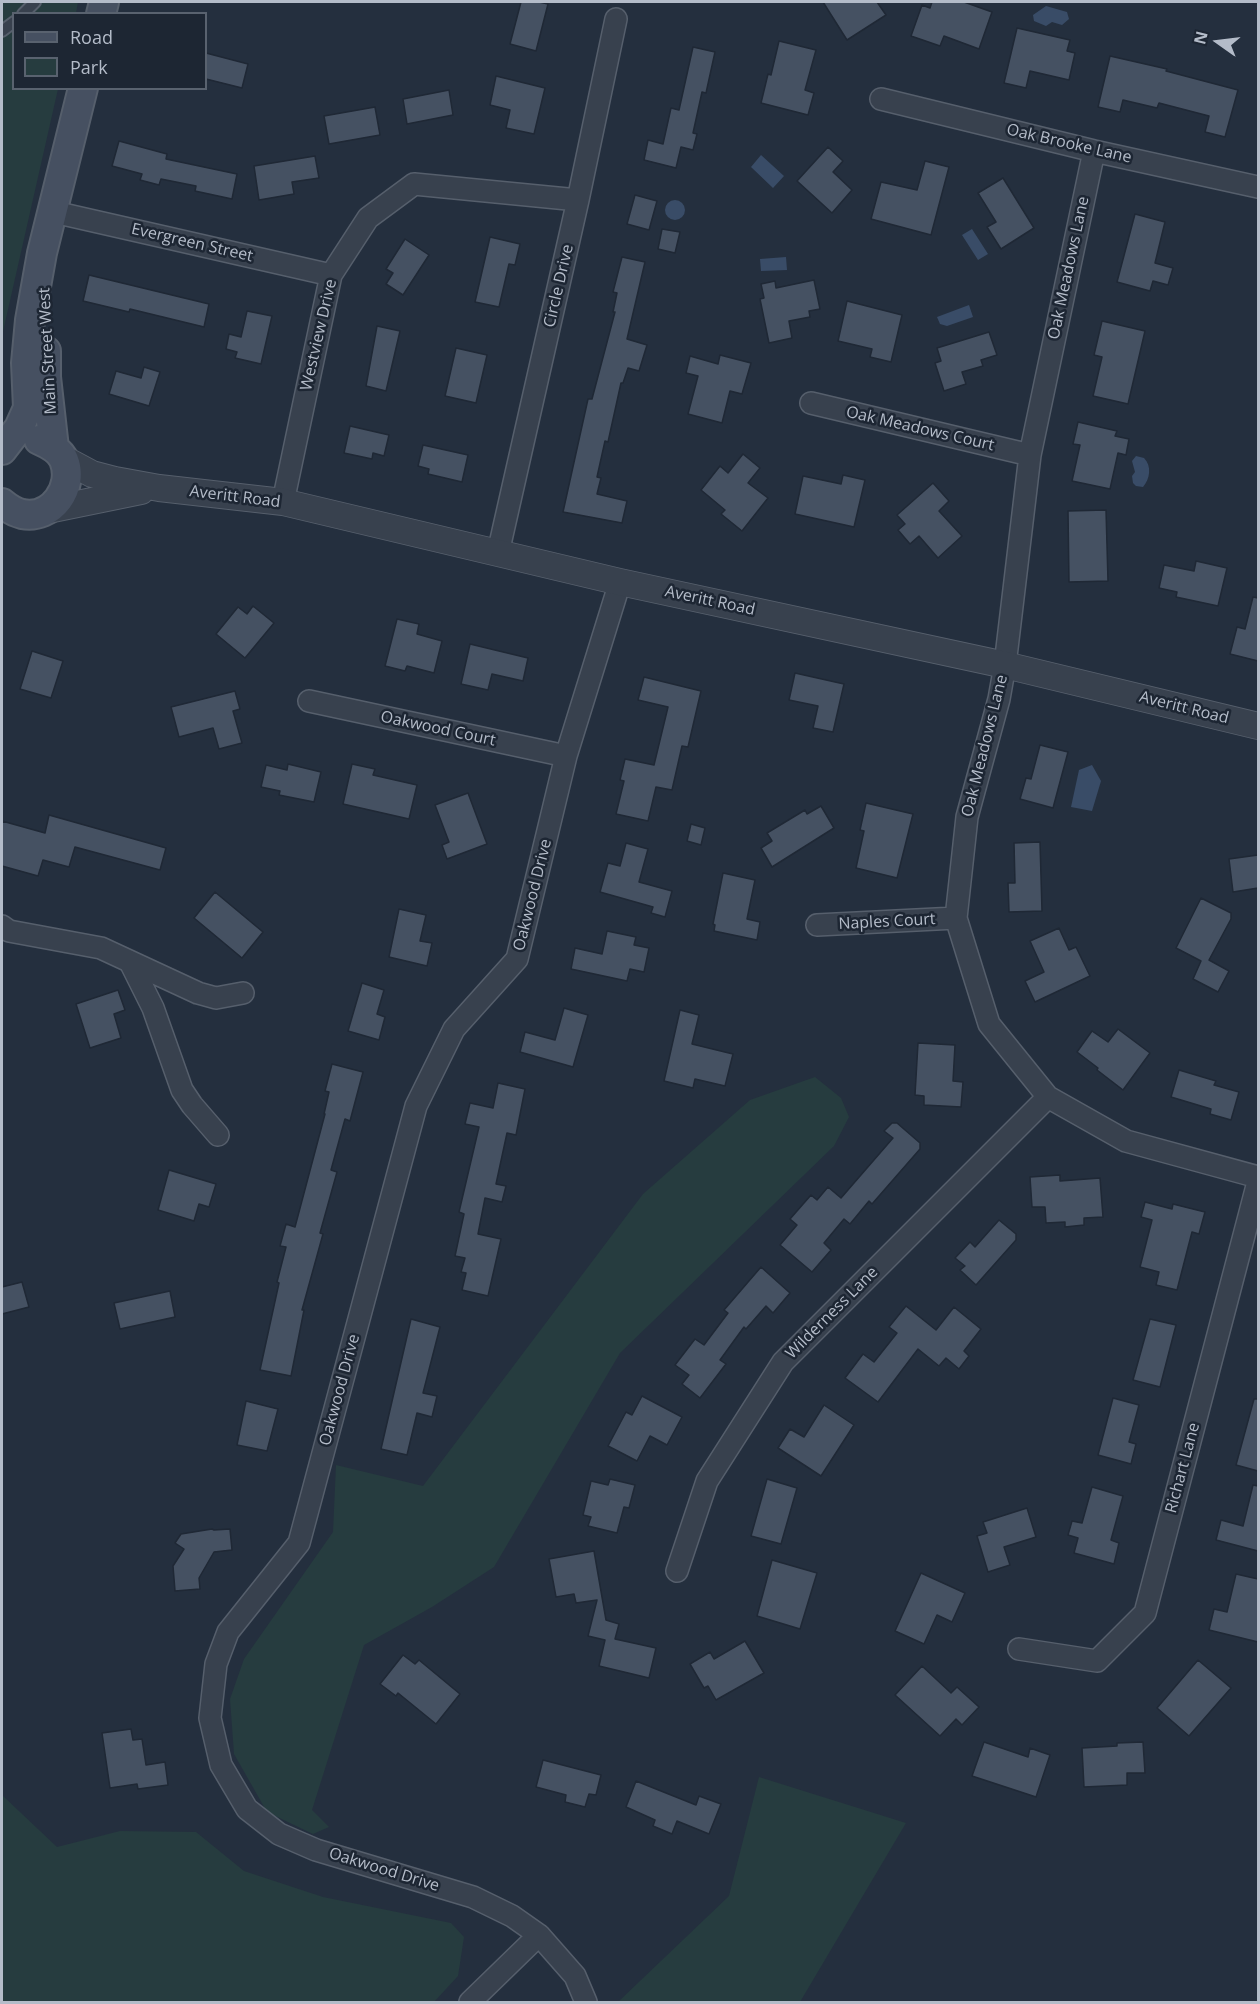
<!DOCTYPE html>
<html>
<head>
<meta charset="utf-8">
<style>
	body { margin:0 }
	#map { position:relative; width:1260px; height:2004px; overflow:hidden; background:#242f3e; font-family:"Open Sans",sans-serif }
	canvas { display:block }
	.frame { position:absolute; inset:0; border:3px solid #b4bcc9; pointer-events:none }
	.legend { position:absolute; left:12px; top:12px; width:195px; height:78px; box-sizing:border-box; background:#1d2633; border:2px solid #59626f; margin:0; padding:8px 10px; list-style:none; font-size:18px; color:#b4bcc9 }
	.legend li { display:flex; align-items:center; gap:12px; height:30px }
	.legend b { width:30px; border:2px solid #59626f }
	.north { position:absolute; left:1188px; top:12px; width:60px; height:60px; -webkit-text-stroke:4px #1d2633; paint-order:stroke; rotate:284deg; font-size:16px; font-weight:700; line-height:24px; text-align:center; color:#b4bcc9 }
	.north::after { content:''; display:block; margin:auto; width:21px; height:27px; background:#b4bcc9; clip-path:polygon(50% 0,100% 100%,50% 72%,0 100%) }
</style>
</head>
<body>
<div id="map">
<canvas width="1260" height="2004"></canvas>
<div class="frame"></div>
<ul class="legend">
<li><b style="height:8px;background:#465061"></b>Road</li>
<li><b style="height:16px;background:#263c3f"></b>Park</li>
</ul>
<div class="north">N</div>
</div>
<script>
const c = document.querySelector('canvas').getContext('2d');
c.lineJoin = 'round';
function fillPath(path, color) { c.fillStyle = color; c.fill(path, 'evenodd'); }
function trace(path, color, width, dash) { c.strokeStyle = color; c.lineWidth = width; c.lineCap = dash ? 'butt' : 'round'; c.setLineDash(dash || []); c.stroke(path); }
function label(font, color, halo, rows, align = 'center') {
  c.font = font + ' "Open Sans",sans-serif'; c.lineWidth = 5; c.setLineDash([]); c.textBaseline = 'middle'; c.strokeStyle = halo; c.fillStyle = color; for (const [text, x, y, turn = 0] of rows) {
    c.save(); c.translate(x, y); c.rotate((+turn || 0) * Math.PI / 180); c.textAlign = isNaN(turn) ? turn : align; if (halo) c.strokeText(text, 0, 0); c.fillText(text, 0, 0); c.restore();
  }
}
const green = new Path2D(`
	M2 2H78L76 13 14 14V88L58 89 2 336Z
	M815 1077 841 1098 849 1117 834 1146 620 1353 494 1567 432 1607 364 1645 312 1810 329 1827 313 1834 267 1812 234 1754 230 1699 244 1659 333 1532 336 1465 423 1486 643 1194 750 1100Z
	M759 1777 906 1823 800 2002H618L729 1896Z
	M2 1795 57 1847 120 1831 196 1832 244 1871 323 1897 451 1923 464 1937 458 1976 434 2002H2Z`);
const water = new Path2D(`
	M1046 6 1067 12 1069 19 1062 25 1052 22 1046 26 1034 21 1033 15Z
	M761 155 784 176 773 188 751 167Z
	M665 210a10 10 0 1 1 20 0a10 10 0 1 1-20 0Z
	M972 229 988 254 978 260 962 235Z
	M786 257 787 270 761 271 760 259Z
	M969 305 973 317 947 326 940 324 937 317Z
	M1136 456 1144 458C1152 466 1150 479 1143 487L1136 486 1133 483 1132 476 1135 472 1132 461Z
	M1092 765 1101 781 1092 811 1071 807 1079 770Z`);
const building = new Path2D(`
	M521 2H539L548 4 536 51 510 44Z
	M823 2H877L886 15 847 40Z
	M932 2H964L992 12 979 49 944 36 940 46 911 36 922 5 930 8Z
	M1017 28 1070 40 1067 51 1075 53 1069 80 1030 71 1026 88 1004 83Z
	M779 41 816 50 805 90 814 93 808 115 761 103 768 74 771 75Z
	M693 47 715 52 706 93 702 92 693 133 697 134 693 150 681 147 676 168 644 160 648 140 663 144 671 108 679 110Z
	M206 53 248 64 242 88 206 79Z
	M1110 56 1167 69 1166 71 1238 90 1225 137 1205 132 1209 116 1159 103 1157 108 1123 100 1120 112 1098 107Z
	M496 76 545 88 534 134 506 128 510 110 490 105Z
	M449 90 453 115 407 124 403 99Z
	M375 107 380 135 329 144 324 116Z
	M119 141 167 154 166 159 237 174 232 199 195 191 196 186 161 179 159 185 140 180 142 174 112 166Z
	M828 147 843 161 833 172 852 190 832 213 797 181Z
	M315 156 319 178 292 182 294 194 259 200 254 166Z
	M925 161 949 167 931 235 871 219 881 182 917 190Z
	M1003 178 1034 228 1001 249 987 227 996 222 978 193Z
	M635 195 657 201 649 230 627 224Z
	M1135 214 1165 222 1155 263 1173 268 1168 285 1153 281 1150 291 1117 282Z
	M662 229 680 232 675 253 658 249Z
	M490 237 520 244 515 265 509 264 499 307 475 302Z
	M405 239 429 255 403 295 386 284 393 273 386 269Z
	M622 257 645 262 627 339 647 345 639 371 628 368 623 383H621L608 442 605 441 597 477 601 478 597 494 627 501 622 523 563 512 588 399H592L615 312H613L617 293 613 292Z
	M89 275 209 304 204 327 130 309 129 312 83 301Z
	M814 280 820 309 809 311 810 317 789 321 792 338 769 343 760 299 764 298 761 284 775 281 776 288Z
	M847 301 902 315 891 362 870 357 872 349 838 341Z
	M247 311 272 316 261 364 235 358 237 352 226 349 229 334 241 337Z
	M1102 321 1145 331 1128 404 1093 396 1102 357 1094 355Z
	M377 326 400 331 386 391 366 386Z
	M989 332 997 355 981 360 983 366 962 372 966 384 944 391 935 363 941 361 937 348Z
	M456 348 487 355 476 403 445 396Z
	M720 355 751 363 742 394 730 391 722 423 688 414 698 376 686 373 690 356 718 364Z
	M144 367 160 372 149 406 109 394 116 371 141 378Z
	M1078 422 1117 431 1115 436 1129 439 1126 455 1118 453 1110 489 1072 481 1080 445 1073 444Z
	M350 426 389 435 384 456 373 453 372 459 344 453Z
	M423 445 468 455 462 482 428 474 429 469 418 466Z
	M743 454 760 468 748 483 768 498 742 531 721 514 725 510 701 490 720 466 728 473Z
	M843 475 865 480 854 527 795 514 803 476 841 484Z
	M933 483 949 501 939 511 962 536 938 558 919 536 910 544 898 530 905 524 897 515Z
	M1106 510 1108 581 1069 582 1068 511Z
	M1196 561 1227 568 1218 606 1176 597 1177 592 1159 588 1164 565 1194 571Z
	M1253 597 1258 598V661L1230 654 1237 627 1245 629Z
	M253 606 274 623 245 658 216 634 238 607 247 614Z
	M397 619 419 624 417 634 442 641 434 673 407 666 405 671 385 666Z
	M470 644 528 658 523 681 492 674 488 690 461 684Z
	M32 651 63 661 51 698 20 689Z
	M795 673 844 684 833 732 813 728 818 706 789 700Z
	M644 677 701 691 688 747 682 746 672 790 656 787 648 821 616 814 624 781 620 780 625 759 654 765 668 707 638 700Z
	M235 691 240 709 233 711 242 743 219 749 213 728 179 737 171 707Z
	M1040 745 1068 752 1053 808 1020 799 1026 778 1031 779Z
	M288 764 321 772 314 802 279 795 280 791 261 787 266 765 287 770Z
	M352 764 375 769 373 775 417 785 409 819 343 804Z
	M468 793 487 844 447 859 442 845 449 842 435 805Z
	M866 803 913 814 897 878 856 868 864 831 860 830Z
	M821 806 834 828 772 867 761 848 772 841 767 833 805 810 807 814Z
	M49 815 166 848 160 870 75 847 69 867 43 860 38 876 2 866V821L45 833Z
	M691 824 705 828 701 845 687 841Z
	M1040 842 1042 911 1009 912 1008 883H1015L1014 843Z
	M626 843 648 849 639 882 672 891 665 917 651 913 653 907 600 892 608 863 620 866Z
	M1258 855V888L1233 892 1229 859Z
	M723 873 755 880 747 919 760 922 757 940 714 931 715 925 713 924Z
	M215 892 263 932 242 958 194 918Z
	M1201 898 1231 913V919L1209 960 1229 971 1218 992 1193 979 1201 961 1176 948Z
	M399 909 426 915 420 941 432 943 427 966 389 957Z
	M1059 928 1069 950 1076 947 1090 976 1035 1002 1025 981 1044 972 1030 941Z
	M607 931 636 937 634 945 649 948 644 972 630 969 627 981 571 969 575 948 602 954Z
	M362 983 384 990 377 1014 385 1017 379 1040 348 1031Z
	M118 990 125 1010 114 1014 121 1038 90 1048 76 1004Z
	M564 1008 588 1015 573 1067 520 1052 525 1032 555 1040Z
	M680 1010 699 1015 692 1044 733 1054 725 1086 695 1079 693 1088 664 1081Z
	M1118 1029 1150 1053 1123 1090 1097 1070 1098 1068 1077 1052 1092 1031 1108 1042Z
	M918 1043 955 1045 953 1081 963 1082 961 1107 924 1105V1096L915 1095Z
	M332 1064 363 1072 350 1121 345 1119 331 1170 337 1172 320 1233 323 1234 302 1310H304L291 1376 260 1370 279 1283 277 1282 286 1247 280 1246 286 1224 295 1227 325 1114H324L329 1092 325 1091Z
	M1179 1070 1216 1081 1214 1085 1239 1092 1231 1120 1210 1114 1211 1109 1171 1097Z
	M498 1083 525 1089 516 1135 507 1133 496 1184 506 1186 502 1202 485 1198 478 1234 501 1239 488 1296 462 1290 466 1273 461 1272 465 1258 455 1256 464 1214 459 1212 479 1127 465 1124 470 1103 493 1108Z
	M892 1123H897L920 1143V1149L872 1204 869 1201 850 1224 844 1219 824 1243 831 1250 812 1272 780 1245 797 1225 790 1219 811 1195 817 1200 828 1187 841 1198 893 1138 884 1131Z
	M169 1170 216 1184 209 1207 199 1204 194 1221 158 1210Z
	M1060 1175V1181L1100 1178 1103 1217 1084 1218V1225L1065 1227V1222L1046 1223 1045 1207H1032L1030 1177Z
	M1145 1202 1172 1209 1173 1204 1205 1212 1199 1234 1192 1232 1177 1290 1156 1285 1159 1272 1140 1267 1152 1220 1141 1217Z
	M999 1220 1016 1234V1240L976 1285 960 1270 965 1266 955 1258 970 1242 975 1247Z
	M761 1267 790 1293 773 1313 766 1306 746 1329 744 1327 720 1360 726 1364 700 1398 682 1384 689 1375 675 1365 695 1339 704 1345 728 1313 724 1310Z
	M22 1282 29 1307 2 1314V1287Z
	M170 1291 175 1317 120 1329 114 1303Z
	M906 1306 936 1330 954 1307 981 1329 964 1351 969 1356 959 1369 946 1358 939 1366 918 1349 878 1402 845 1378 863 1354 874 1362 897 1333 889 1327Z
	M411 1319 440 1327 423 1393 437 1396 432 1417 417 1413 407 1455 381 1449Z
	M1150 1319 1176 1325 1160 1387 1133 1380Z
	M642 1396 682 1417 667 1445 650 1436 637 1461 608 1446 626 1412 632 1415Z
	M1113 1398 1139 1405 1129 1442 1136 1444 1131 1464 1098 1455Z
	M1254 1399H1258V1471L1236 1465Z
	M246 1401 278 1409 267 1451 237 1445Z
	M824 1405 854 1425 821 1476 778 1448 790 1429 804 1437Z
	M610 1479 635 1485 629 1508 624 1507 617 1533 588 1526 591 1517 583 1515 591 1481 608 1485Z
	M767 1479 797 1488 781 1544 751 1536Z
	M1253 1485 1258 1486V1551L1216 1540 1221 1520 1243 1526Z
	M1092 1487 1123 1496 1111 1540 1119 1543 1114 1564 1074 1553 1078 1538 1068 1535 1072 1521 1082 1523Z
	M1027 1508 1036 1537 1004 1547 1010 1565 988 1572 977 1536 987 1533 983 1522Z
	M212 1529 214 1530 230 1529 232 1550 214 1552 199 1578 200 1589 175 1591 173 1566 184 1549 175 1543 181 1534Z
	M594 1551 606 1620 619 1624 615 1639 656 1648 649 1678 599 1666 605 1640 588 1636 597 1600 576 1603 574 1594 556 1597 549 1559Z
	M772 1560 817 1573 800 1629 757 1616Z
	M921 1573 965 1593 952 1622 937 1615 924 1644 895 1631Z
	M1236 1574 1258 1579V1642L1209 1630 1214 1609 1227 1612Z
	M745 1641 764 1673 716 1700 708 1686 704 1688 690 1664 710 1652 714 1659Z
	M403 1655 415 1664 419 1660 460 1694 436 1724 398 1693 396 1696 380 1684Z
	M1198 1660 1231 1688 1189 1736 1157 1708Z
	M922 1666 951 1693 957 1687 979 1707 962 1725 956 1719 940 1736 895 1695Z
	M131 1729 133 1740 142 1739 146 1765 165 1762 168 1785 138 1789 137 1784 110 1788 102 1733Z
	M984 1742 1028 1757 1030 1748 1050 1755 1036 1797 972 1776Z
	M1143 1742 1145 1773H1127V1785L1084 1787 1082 1748 1117 1746V1743Z
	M543 1760 601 1775 596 1795 589 1794 585 1807 565 1802 566 1795 536 1787Z
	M636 1781 696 1805 699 1796 721 1804 709 1834 677 1821 672 1834 653 1826 655 1820 626 1807Z`);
const service = new Path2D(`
	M23 14 35 2
	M2 31 14 22`);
const minor = new Path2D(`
	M881 99 1094 151 1258 187
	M1094 151 1030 455 1005 665 999 699 967 817 956 918 989 1024 1048 1097 1126 1141 1258 1177
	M54 212 331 275
	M811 403 1030 455
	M283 502 331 275 368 218 414 184 578 200
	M498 553 578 200 616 19
	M309 701 566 756
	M817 925 956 918
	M2 926 9 931 101 948 198 993 216 998 243 993
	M130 962 153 1008 182 1090 192 1105 218 1135
	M677 1571 707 1481 783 1362 1048 1097
	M1019 1649 1097 1661 1145 1613 1258 1182
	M470 2002 539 1935
	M586 2002 575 1976 539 1935 512 1916 473 1897 316 1850 279 1834 247 1809 221 1765 210 1718 216 1664 228 1632 299 1543 416 1106 454 1029 517 959 566 756 620 582`);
const tertiary = new Path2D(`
	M64 459 92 474 115 480 159 488 283 502 620 582 1005 665 1258 726
	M48 510 141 491`);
const secondary = new Path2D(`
	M101 14 104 2
	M46 351V377L54 448
	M2 450 19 428 28 408 26 363 30 320 42 253 83 88
	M2 503C8 508 14 512 22 514 52 520 75 487 64 460 60 450 48 444 39 440`);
const streetNames = [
	["Oak Brooke Lane",1069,144,13],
	["Evergreen Street",192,243,13],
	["Oak Meadows Lane",1069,268,-78],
	["Circle Drive",559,286,-77],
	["Westview Drive",319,335,-77],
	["Main Street West",48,351,-93],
	["Oak Meadows Court",920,429,13],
	["Averitt Road",235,497,7],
	["Averitt Road",710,601,12],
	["Averitt Road",1184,708,14],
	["Oakwood Court",438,729,12],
	["Oak Meadows Lane",985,746,-76],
	["Oakwood Drive",533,895,-76],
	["Naples Court",887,922,-3],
	["Wilderness Lane",832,1313,-45],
	["Oakwood Drive",340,1390,-75],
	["Richart Lane",1183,1468,-75],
	["Oakwood Drive",384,1870,17]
];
fillPath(green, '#263c3f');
fillPath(water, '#394c67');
fillPath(building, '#455162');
trace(building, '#1f2835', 1.5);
trace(service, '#565f6c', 14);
trace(minor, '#565f6c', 24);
trace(tertiary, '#565f6c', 28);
trace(secondary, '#565f6c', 32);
trace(service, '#38414e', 10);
trace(minor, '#38414e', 21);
trace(tertiary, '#38414e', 26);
trace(secondary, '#465061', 28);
label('16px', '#b4bcc9', '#1d2633', streetNames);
</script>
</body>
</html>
